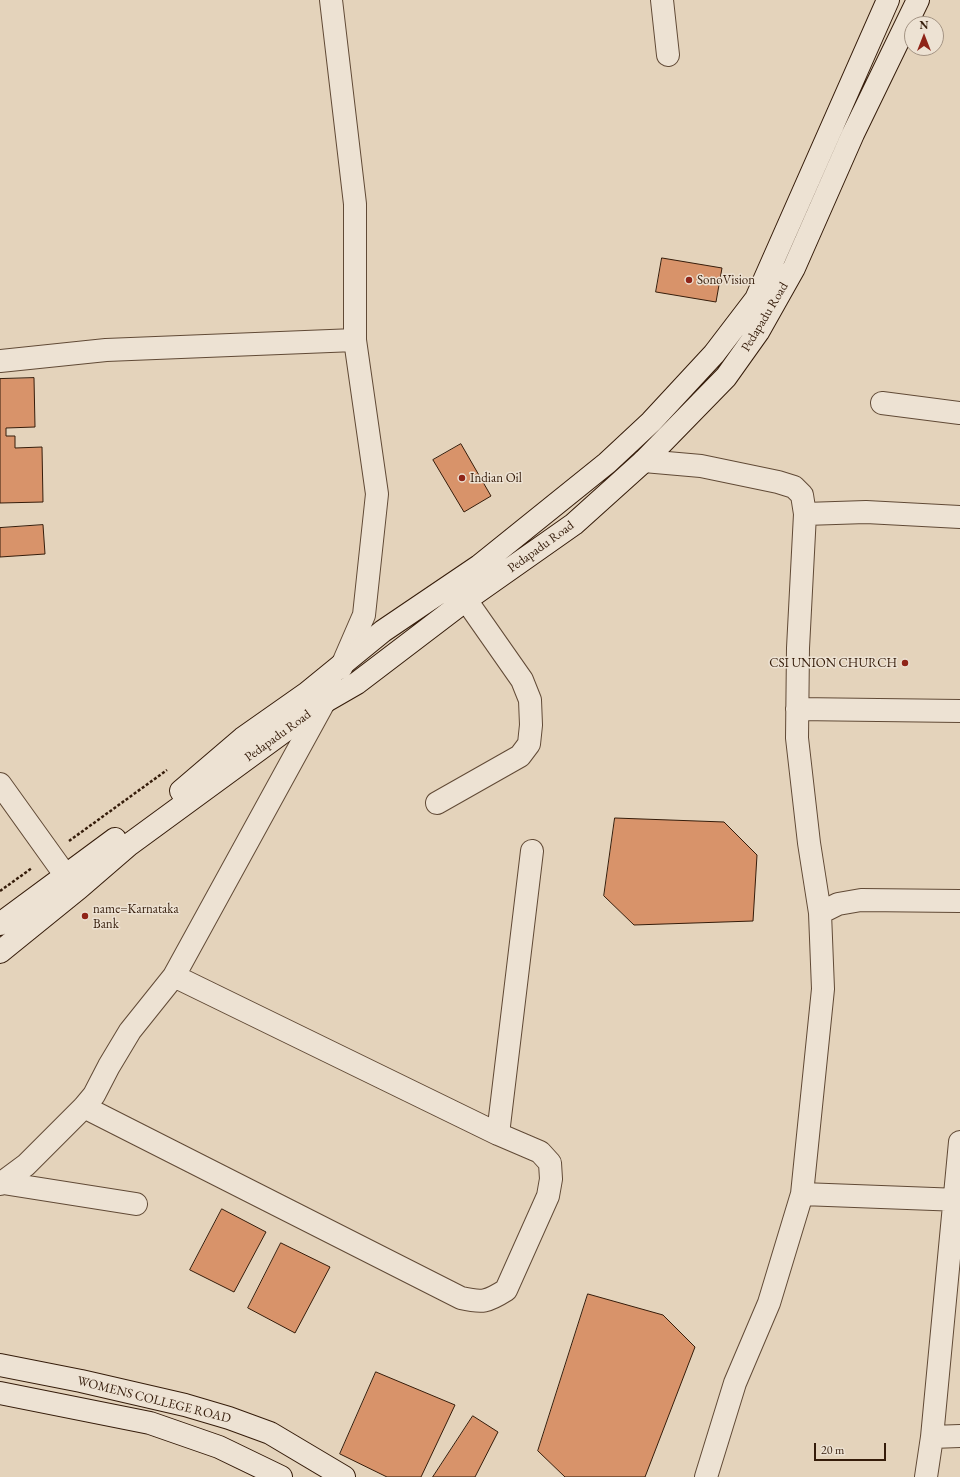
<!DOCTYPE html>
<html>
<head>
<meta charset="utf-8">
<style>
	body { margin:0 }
	#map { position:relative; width:960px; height:1477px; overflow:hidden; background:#e4d3bb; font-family:"EB Garamond",serif }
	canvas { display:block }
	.north { position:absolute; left:904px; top:16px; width:40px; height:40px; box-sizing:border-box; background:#ede2d3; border:1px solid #a39383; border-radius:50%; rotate:0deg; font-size:11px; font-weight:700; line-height:16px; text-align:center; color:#351c0a }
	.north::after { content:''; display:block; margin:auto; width:14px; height:18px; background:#8f2418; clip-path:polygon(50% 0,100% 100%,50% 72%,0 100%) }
	.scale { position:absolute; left:814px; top:1443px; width:72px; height:18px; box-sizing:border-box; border:2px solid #351c0a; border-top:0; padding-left:5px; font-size:12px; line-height:14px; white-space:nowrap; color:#351c0a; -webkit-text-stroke:3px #ede2d3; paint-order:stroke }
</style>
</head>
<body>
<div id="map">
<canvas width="960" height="1477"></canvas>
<div class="north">N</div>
<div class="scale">20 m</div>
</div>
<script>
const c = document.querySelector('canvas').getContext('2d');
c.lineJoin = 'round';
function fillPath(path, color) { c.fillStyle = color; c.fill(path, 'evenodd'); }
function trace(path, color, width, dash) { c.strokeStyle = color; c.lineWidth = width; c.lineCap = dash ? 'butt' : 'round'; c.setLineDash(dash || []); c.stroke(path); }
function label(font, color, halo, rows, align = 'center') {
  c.font = font + ' "EB Garamond",serif'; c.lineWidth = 3; c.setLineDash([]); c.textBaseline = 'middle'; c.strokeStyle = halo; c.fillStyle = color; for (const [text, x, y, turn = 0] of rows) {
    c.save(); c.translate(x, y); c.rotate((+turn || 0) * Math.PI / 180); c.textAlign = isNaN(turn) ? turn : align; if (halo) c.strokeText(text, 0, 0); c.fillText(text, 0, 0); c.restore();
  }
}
const building = new Path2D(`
	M662 258 722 268 716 302 656 292Z
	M34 378 35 427 6 428V436H15V448L42 447 43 502 0 503V379Z
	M461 444 491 496 464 512 433 460Z
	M43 525 45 554 0 557V528Z
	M615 818 724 822 757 855 753 921 634 925 604 896Z
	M222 1209 266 1232 234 1292 190 1270Z
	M281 1243 330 1267 295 1333 248 1308Z
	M588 1294 663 1315 695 1347 645 1477H565L538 1451Z
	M376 1372 455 1405 421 1477H387L340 1454Z
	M473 1416 498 1432 475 1477H433Z`);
const path = new Path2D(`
	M69 841 167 770
	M0 891 32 868`);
const street = new Path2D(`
	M331 0 355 204V340L377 494 364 615 341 668
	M662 0 668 55
	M0 361 106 350 355 340
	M882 403 960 413
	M644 461 701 466 778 482 794 487 802 495 805 514 798 648 797 738 809 843 820 913
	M805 514 866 512 960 517
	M797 709 960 711
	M0 784 66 876
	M437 803 520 756 529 744 531 725 530 700 522 680 466 600
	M84 1107 461 1298C483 1303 487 1302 506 1290L548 1196 551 1179 550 1163 540 1152 498 1134 174 976
	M498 1134 532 851
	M3 1183 136 1204
	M0 1184 26 1165 84 1107 94 1095 109 1066 130 1031 174 976 327 697
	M802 1194 960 1200
	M932 1437 960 1436
	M706 1477 735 1383 769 1303 802 1194 823 989 820 913 838 904 861 900 960 901
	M926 1477 932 1437 960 1142`);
const secondary = new Path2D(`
	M181 791 243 738 307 693 383 631 479 566 607 463 651 422 714 354 756 299 888 0
	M0 924 115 839
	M0 952 79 888 130 844 324 702 357 683 466 600 574 524 644 461 726 377 758 332 794 268 853 134 918 0
	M0 1365 81 1381 185 1405 229 1418 270 1433 344 1477
	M0 1393 150 1423 219 1447 281 1477`);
const markers = [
	[689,280,4,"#8f2418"],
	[462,478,4,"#8f2418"],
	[905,663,4,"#8f2418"],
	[85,916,4,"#8f2418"]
];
const poiNames = [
	["SonoVision",697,280],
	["Indian Oil",470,478],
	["CSI UNION CHURCH",897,663,"right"],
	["name=Karnataka",93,909],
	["Bank",93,924]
];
const streetNames = [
	["Pedapadu Road",765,317,-59],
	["Pedapadu Road",541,547,-36],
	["Pedapadu Road",278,736,-36],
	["WOMENS COLLEGE ROAD",154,1400,14]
];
fillPath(building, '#d8936a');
trace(building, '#351c0a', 1);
trace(street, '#614a36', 24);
trace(secondary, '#351c0a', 24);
trace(path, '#351c0a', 2.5, [3, 2]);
trace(street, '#ede2d3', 22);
trace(secondary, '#ede2d3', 22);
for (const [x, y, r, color] of markers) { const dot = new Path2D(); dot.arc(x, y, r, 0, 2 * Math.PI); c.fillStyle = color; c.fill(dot); trace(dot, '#ede2d3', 1.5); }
label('13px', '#351c0a', '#ede2d3', poiNames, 'left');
label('13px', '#351c0a', '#ede2d3', streetNames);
</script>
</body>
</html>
